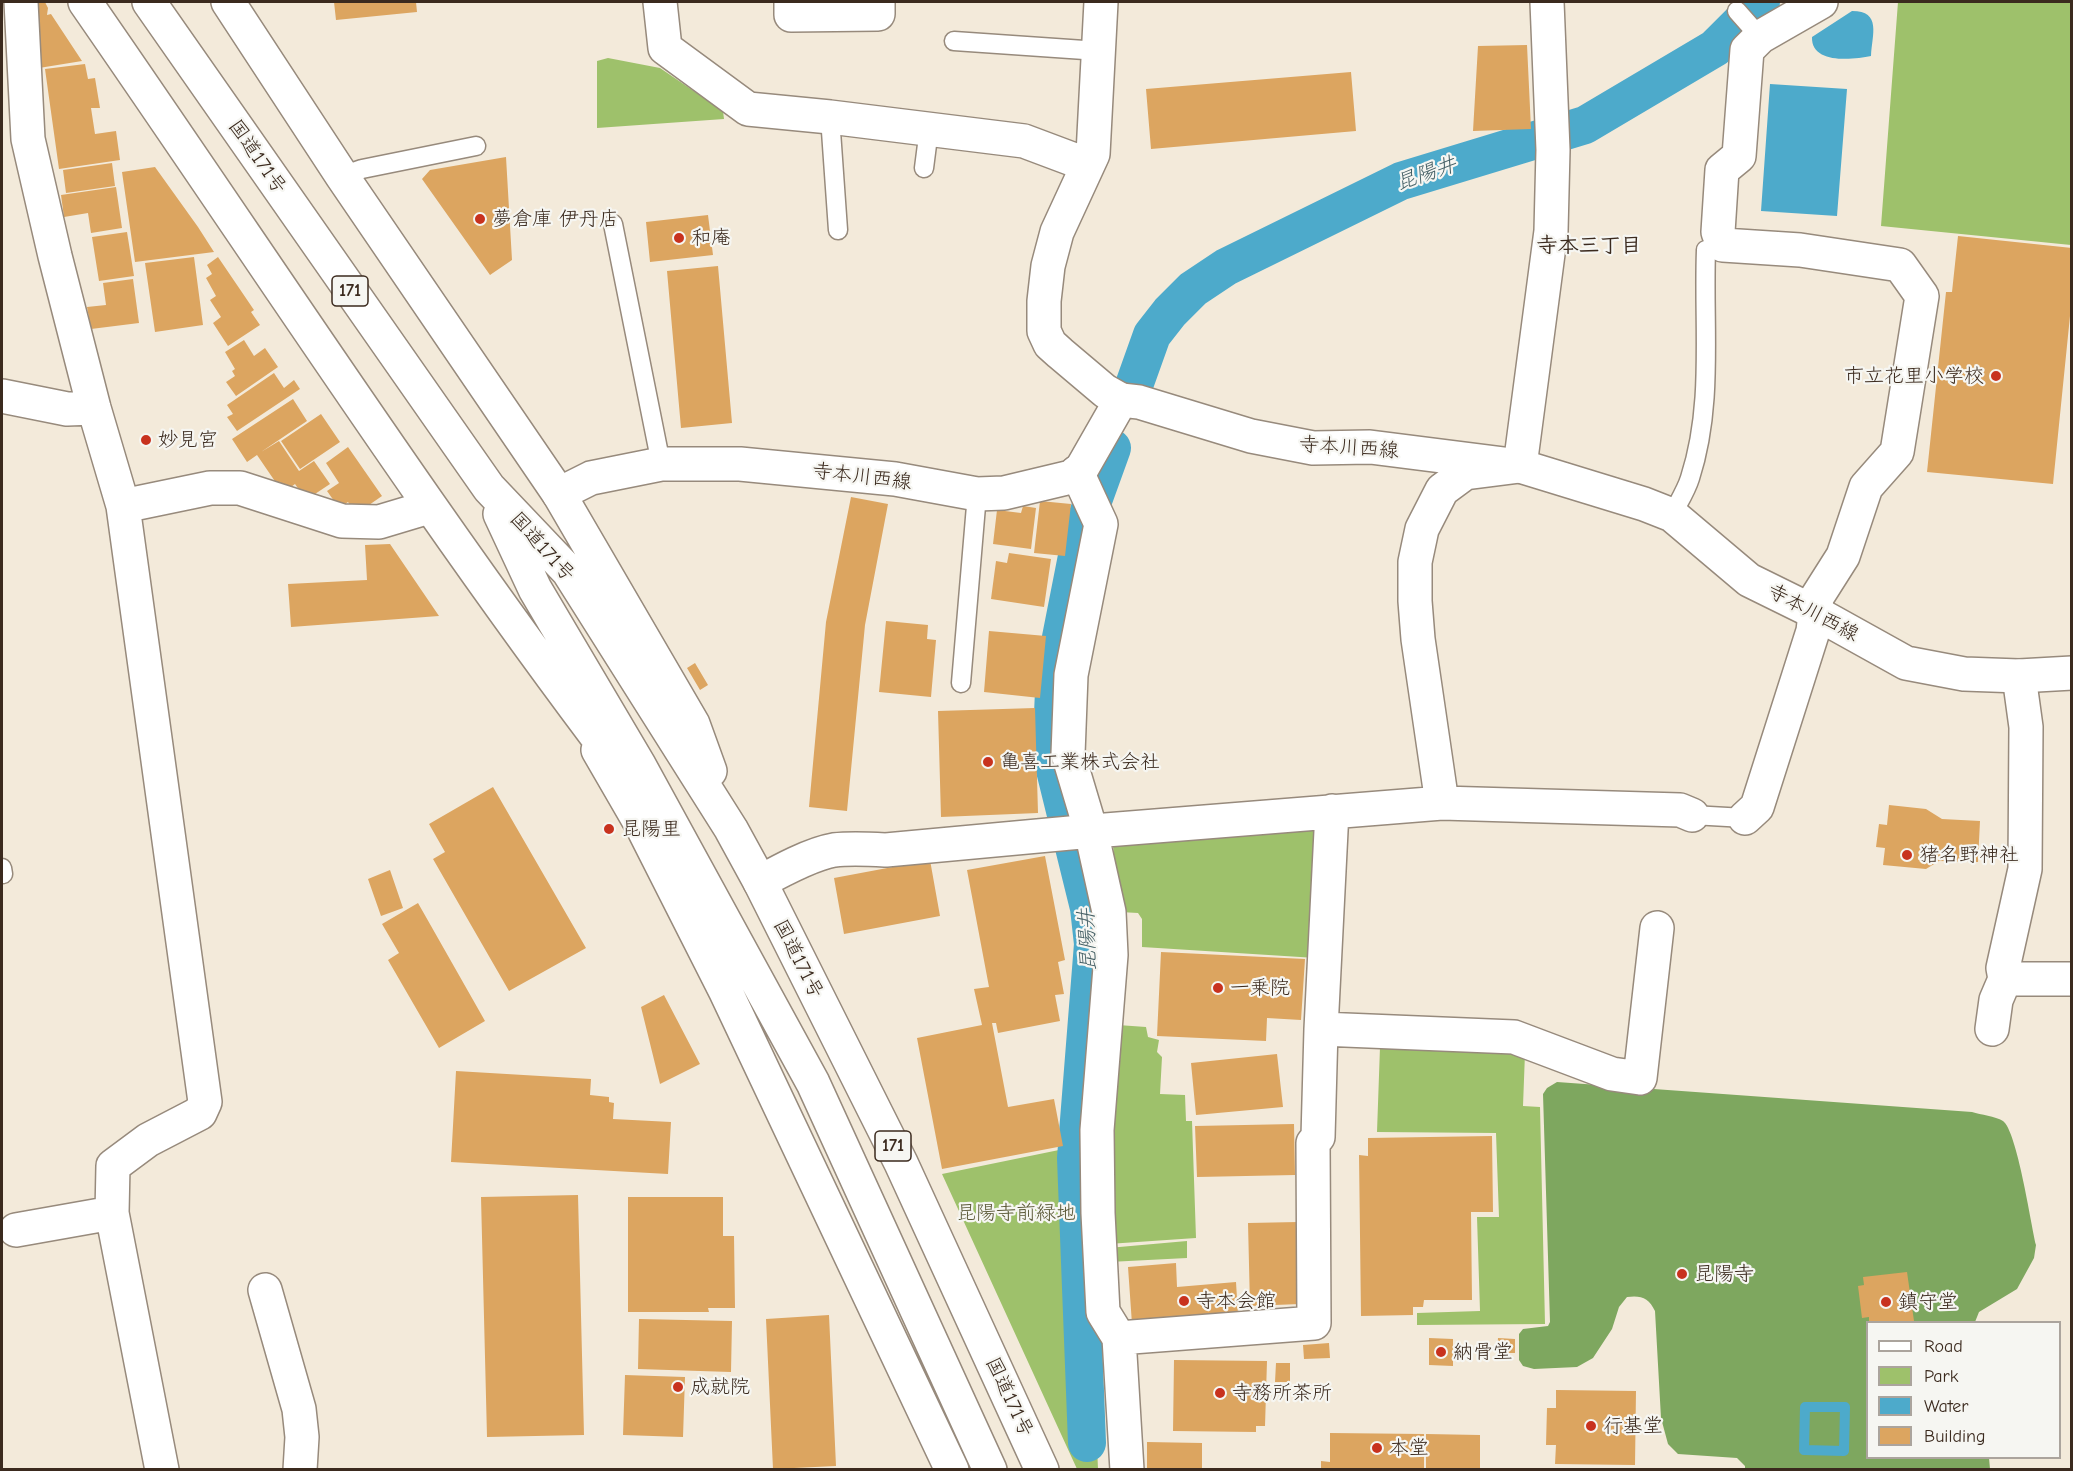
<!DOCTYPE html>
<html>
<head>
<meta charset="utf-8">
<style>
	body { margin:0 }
	#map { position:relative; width:2073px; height:1471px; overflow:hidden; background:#f3eada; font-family:"Comic Neue",sans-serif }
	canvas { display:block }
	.frame { position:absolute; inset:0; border:3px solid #3b2a1e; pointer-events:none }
	.legend { position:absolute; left:1866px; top:1321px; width:195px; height:138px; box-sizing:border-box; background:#f6f6f2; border:2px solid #aba49d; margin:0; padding:8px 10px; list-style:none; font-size:18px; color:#3b2a1e }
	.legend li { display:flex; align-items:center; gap:12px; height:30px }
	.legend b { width:30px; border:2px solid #aba49d }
</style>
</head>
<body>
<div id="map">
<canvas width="2073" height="1471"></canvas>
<div class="frame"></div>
<ul class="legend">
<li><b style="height:8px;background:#fff"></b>Road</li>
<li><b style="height:16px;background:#9ec16b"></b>Park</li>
<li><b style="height:16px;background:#4daacb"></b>Water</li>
<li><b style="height:16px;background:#dca560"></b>Building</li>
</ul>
</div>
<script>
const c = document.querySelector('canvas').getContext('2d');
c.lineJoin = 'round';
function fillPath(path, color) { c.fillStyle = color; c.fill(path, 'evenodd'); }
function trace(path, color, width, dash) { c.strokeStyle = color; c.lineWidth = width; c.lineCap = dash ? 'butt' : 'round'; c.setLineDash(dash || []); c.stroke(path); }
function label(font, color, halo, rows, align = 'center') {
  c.font = font + ' "Comic Neue","Klee One",sans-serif'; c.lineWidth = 4.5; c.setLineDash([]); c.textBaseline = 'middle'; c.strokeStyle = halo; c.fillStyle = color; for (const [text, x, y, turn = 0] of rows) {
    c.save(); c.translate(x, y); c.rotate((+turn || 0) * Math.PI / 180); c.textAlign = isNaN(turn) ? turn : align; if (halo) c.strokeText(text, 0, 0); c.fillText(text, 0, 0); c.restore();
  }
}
const green = new Path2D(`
	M1898 2H2071V245L1881 226Z
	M608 58 660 68 723 111 724 119 597 128V61Z
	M1317 824 1316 958 1142 947V919L1138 913 1120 912 1113 845Z
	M1118 1025 1146 1027 1148 1037 1159 1040 1157 1052 1162 1057 1160 1094 1185 1095 1186 1121H1192L1196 1238 1108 1244Z
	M1380 1047 1525 1053 1523 1106 1540 1107 1545 1324 1417 1325V1313L1480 1311 1477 1217H1499L1496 1133 1377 1132Z
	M1059 1150 1067 1156 1078 1439 1097 1446 1098 1469H1077L942 1174Z
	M1187 1241V1258L1109 1262 1108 1248Z`);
const forest = new Path2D(`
	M1557 1082 1972 1112C1981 1115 1995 1116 2003 1121 2017 1131 2031 1224 2036 1245L2034 1258 2017 1289 1979 1312 1975 1322H1868V1458H1989L1990 1469H1745V1466L1737 1458 1678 1454 1668 1444 1661 1418 1655 1311C1649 1298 1641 1295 1627 1297L1619 1307 1612 1329 1593 1358 1577 1367 1534 1369 1523 1366 1519 1360V1334L1523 1329 1548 1326 1550 1322 1543 1094 1547 1088Z`);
const water = new Path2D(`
	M1852 11C1882 11 1872 35 1871 56 1852 60 1811 64 1812 37Z
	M1770 84 1847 89 1837 216 1761 211Z`);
const stream = new Path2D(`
	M1805 1407H1845L1844 1451 1804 1450Z`);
const canal = new Path2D(`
	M1132 391 1152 335 1170 312 1193 289 1226 267 1401 181 1585 125 1715 48 1761 2
	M1087 1443 1076 1158 1093 944 1089 908 1054 766 1052 737 1055 668 1082 531 1112 448`);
const building = new Path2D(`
	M36 2H45L48 8 47 15 51 14 82 61 39 68Z
	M334 2H416L417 12 336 20Z
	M1527 45 1531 129 1473 131 1478 46Z
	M85 64 88 79 95 78 100 108H91L95 134 116 131 120 160 59 169 45 69Z
	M1351 72 1356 131 1151 149 1146 89Z
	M506 157 512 260 490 275 422 179 430 170Z
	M112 163 115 186 66 193 63 170Z
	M155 167 198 227 214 252 135 262 122 172Z
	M116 187 122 228 91 233 88 213 64 217 61 195Z
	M708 215 713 255 650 262 646 222Z
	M127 232 134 276 99 281 92 237Z
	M1958 236 2072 248V316H2070L2053 484 1927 472 1946 292H1952Z
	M194 257 203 325 155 332 145 263Z
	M218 257 254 310 251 312 260 325 228 346 213 323 221 317 210 300 216 296 206 278 212 274 207 265Z
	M718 266 732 423 681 428 667 271Z
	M133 279 139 323 91 329 87 307 106 305 103 283Z
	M244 340 254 356 265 348 278 367 236 396 226 382 235 376 232 371 235 369 225 352Z
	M274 373 284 388 294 380 300 389 237 431 227 417 233 414 227 405Z
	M293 399 307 421 261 452 279 441 299 471 314 461 330 484 306 500 295 484 283 493 257 455 247 462 232 439Z
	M321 414 340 442 300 469 281 441Z
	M348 447 382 496 356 514 348 502 339 508 327 491 339 483 326 463Z
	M851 497 888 504 865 625 847 811 809 807 826 622Z
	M1040 501 1071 504 1065 556 1034 553Z
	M1023 506 1036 508 1031 549 993 544 997 510 1021 513Z
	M390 544 439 616 291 627 288 584 367 580 365 545Z
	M1009 553 1051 559 1044 607 991 599 996 561 1007 563Z
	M886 621 928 625 927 639 936 640 931 697 879 692Z
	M989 631 1046 636 1040 698 984 692Z
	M695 663 708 685 700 690 687 668Z
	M1035 708 1038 813 941 817 938 711Z
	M493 787 586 948 509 991 433 859 445 852 429 824Z
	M1889 805 1926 809 1942 819 1980 821 1978 862 1939 861 1926 869 1883 865 1885 848 1876 847 1879 824 1887 825Z
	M1045 856 1065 960 1058 962 1064 994 1055 995 1060 1021 998 1033 996 1023H992L1008 1107 1054 1099 1063 1146 942 1169 917 1038 982 1025 974 989 989 987 967 870Z
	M930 860 940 916 844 934 834 878Z
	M390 870 403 908 381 916 368 879Z
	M418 903 485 1021 439 1048 388 960 399 953 382 924Z
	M1161 952 1305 959 1301 1020 1267 1018 1266 1041 1157 1036Z
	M664 995 700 1064 660 1084 641 1007Z
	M1277 1054 1283 1107 1196 1115 1191 1063Z
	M456 1071 591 1079 590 1095 609 1097V1102L614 1103 613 1119 671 1122 668 1174 451 1162Z
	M1294 1124 1295 1175 1197 1177 1195 1126Z
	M1492 1136 1493 1212H1471L1472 1300H1424L1423 1307H1413V1315L1361 1316 1359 1155 1368 1156V1138Z
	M578 1195 584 1435 487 1437 481 1197Z
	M628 1197H723V1236H734L735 1308H708L709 1312H628Z
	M1298 1222 1300 1304 1250 1306 1248 1223Z
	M1176 1263 1177 1287 1236 1282 1238 1315 1132 1324 1128 1267Z
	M1907 1272 1914 1321 1869 1322V1317L1862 1318 1858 1286 1864 1285 1863 1277Z
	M829 1315 836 1466 773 1469 766 1319Z
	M639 1319 732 1321 731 1372 638 1369Z
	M1429 1338 1453 1339V1366L1429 1365Z
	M1498 1338 1515 1339V1353H1497Z
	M1329 1343 1330 1358 1304 1359 1303 1345Z
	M1174 1360 1267 1361 1265 1426H1256V1432L1173 1431Z
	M1276 1363H1290V1382H1275Z
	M625 1375 685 1377 683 1437 623 1435Z
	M1556 1390 1636 1391 1635 1465 1555 1464 1556 1445H1546L1547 1408H1556Z
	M1330 1433 1424 1434V1470H1321V1461L1330 1462Z
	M1426 1434 1480 1435V1470H1426Z
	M1147 1442 1202 1443V1470H1147Z`);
const lane = new Path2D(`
	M1737 11 1760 37
	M954 41 1099 51
	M830 117 838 230
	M924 168 929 129
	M342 176 362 169 476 146
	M613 224 661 464
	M1672 515C1678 503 1686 491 1690 478 1714 404 1703 326 1706 250L1723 245
	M961 683 977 494
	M1692 815 1745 818
	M2 868 3 874`);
const street = new Path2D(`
	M21 2 28 139 55 256 94 408 123 506 205 1102 200 1113 148 1140 113 1166 112 1213 162 1470
	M660 2 665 48 748 109 830 117 1024 141 1088 165
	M791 2V15L878 14V2
	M1101 2 1093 154 1057 232 1048 266 1044 301V331L1050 344 1060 353 1105 391 1121 400
	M2 396 67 409 94 408
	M1077 472 1101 524 1071 675 1068 754 1091 831 1109 912 1111 955 1097 1130 1098 1213 1103 1312 1119 1338 1127 1470
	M123 506 210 488H240L342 521 379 522 429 507
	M1442 803 1418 639 1415 601V562L1422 529 1442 490 1465 473 1520 466 1551 231 1553 150 1547 2
	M1745 818 1757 807 1813 631 1817 597 1843 556 1866 487 1897 452 1922 296 1900 265 1800 250 1723 245 1718 232 1722 170 1739 156 1747 50 1760 37 1821 2
	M760 882C780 871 811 854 834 850 851 848 868 849 886 850L1081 832 1442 803 1680 810 1692 815
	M2005 979H2072
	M1321 1029 1514 1037 1612 1074 1640 1078 1657 928
	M1992 1029 1996 1000 2005 979 2003 968 2025 869 2026 727 2019 676
	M16 1230 112 1213
	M265 1290 299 1409 302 1437 300 1470
	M1119 1338 1314 1323 1313 1143 1318 1137 1321 1029 1332 811`);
const secondary = new Path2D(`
	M559 494 591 478 661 464H740L895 479 977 494 1004 493 1071 477 1081 470 1121 400 1139 402 1251 436 1313 448 1370 447 1520 466 1644 504 1672 515 1749 580 1816 613 1906 663 1964 674 2019 676 2072 673`);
const highway = new Path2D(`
	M85 2C262 257 431 519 619 766
	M149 2 489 488 568 571 731 829 760 882 901 1163 1042 1470
	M228 2 342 176 559 494 693 724 710 771
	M500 514 535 589 639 765 813 1083 990 1470
	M598 750 642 826 725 990 952 1470`);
const markers = [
	[480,219,6,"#c8321e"],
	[679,238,6,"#c8321e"],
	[1996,376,6,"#c8321e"],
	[146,440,6,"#c8321e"],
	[988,762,6,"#c8321e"],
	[609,829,6,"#c8321e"],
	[1907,855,6,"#c8321e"],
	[1218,988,6,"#c8321e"],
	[1682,1274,6,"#c8321e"],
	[1184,1301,6,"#c8321e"],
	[1886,1302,6,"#c8321e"],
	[1441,1352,6,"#c8321e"],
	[678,1387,6,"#c8321e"],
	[1220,1393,6,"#c8321e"],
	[1591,1426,6,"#c8321e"],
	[1377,1448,6,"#c8321e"]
];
const shields = [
	[350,291,36],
	[893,1146,36]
];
const shieldNames = [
	["171",350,291],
	["171",893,1146]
];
const streetNames = [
	["国道171号",257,157,55],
	["寺本川西線",1349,448,4],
	["寺本川西線",862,477,7],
	["国道171号",542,547,48],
	["寺本川西線",1813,613,28],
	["国道171号",798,959,63],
	["国道171号",1009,1397,65]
];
const poiNames = [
	["夢倉庫 伊丹店",492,219],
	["和庵",691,238],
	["市立花里小学校",1984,376,"right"],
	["妙見宮",158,440],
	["亀喜工業株式会社",1000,762],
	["昆陽里",621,829],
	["猪名野神社",1919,855],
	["一乗院",1230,988],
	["昆陽寺",1694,1274],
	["寺本会館",1196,1301],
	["鎮守堂",1898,1302],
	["納骨堂",1453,1352],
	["成就院",690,1387],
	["寺務所茶所",1232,1393],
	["行基堂",1603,1426],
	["本堂",1389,1448]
];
const parkNames = [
	["昆陽寺前緑地",1016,1213]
];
const waterNames = [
	["昆陽井",1426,174,-19],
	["昆陽井",1088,940,-92]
];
const neighbourhoodNames = [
	["寺本三丁目",1589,246]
];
fillPath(green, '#9ec16b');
fillPath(forest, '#7ea75f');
fillPath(water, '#4daacb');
trace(stream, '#4daacb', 10);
trace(canal, '#4daacb', 38);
fillPath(building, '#dca560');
trace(lane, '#978a7c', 21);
trace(street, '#978a7c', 36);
trace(secondary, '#978a7c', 36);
trace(highway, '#978a7c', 36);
trace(lane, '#fff', 18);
trace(street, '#fff', 33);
trace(secondary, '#fff', 33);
trace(highway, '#fff', 33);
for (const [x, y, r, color] of markers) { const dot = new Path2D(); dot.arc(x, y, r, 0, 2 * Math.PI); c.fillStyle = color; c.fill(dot); trace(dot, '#f6f6f2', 2); }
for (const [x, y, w] of shields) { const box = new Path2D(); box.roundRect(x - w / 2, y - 15, w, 30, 4.5); c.fillStyle = '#f6f6f2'; c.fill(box); trace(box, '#3b2a1e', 1.5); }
label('bold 18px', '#3b2a1e', null, shieldNames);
label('20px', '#3b2a1e', '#f6f6f2', streetNames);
label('20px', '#3b2a1e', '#f6f6f2', poiNames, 'left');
label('20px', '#595735', '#f6f6f2', parkNames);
label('italic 21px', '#425d63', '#f6f6f2', waterNames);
label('bold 21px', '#3b2a1e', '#f6f6f2', neighbourhoodNames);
</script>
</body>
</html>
